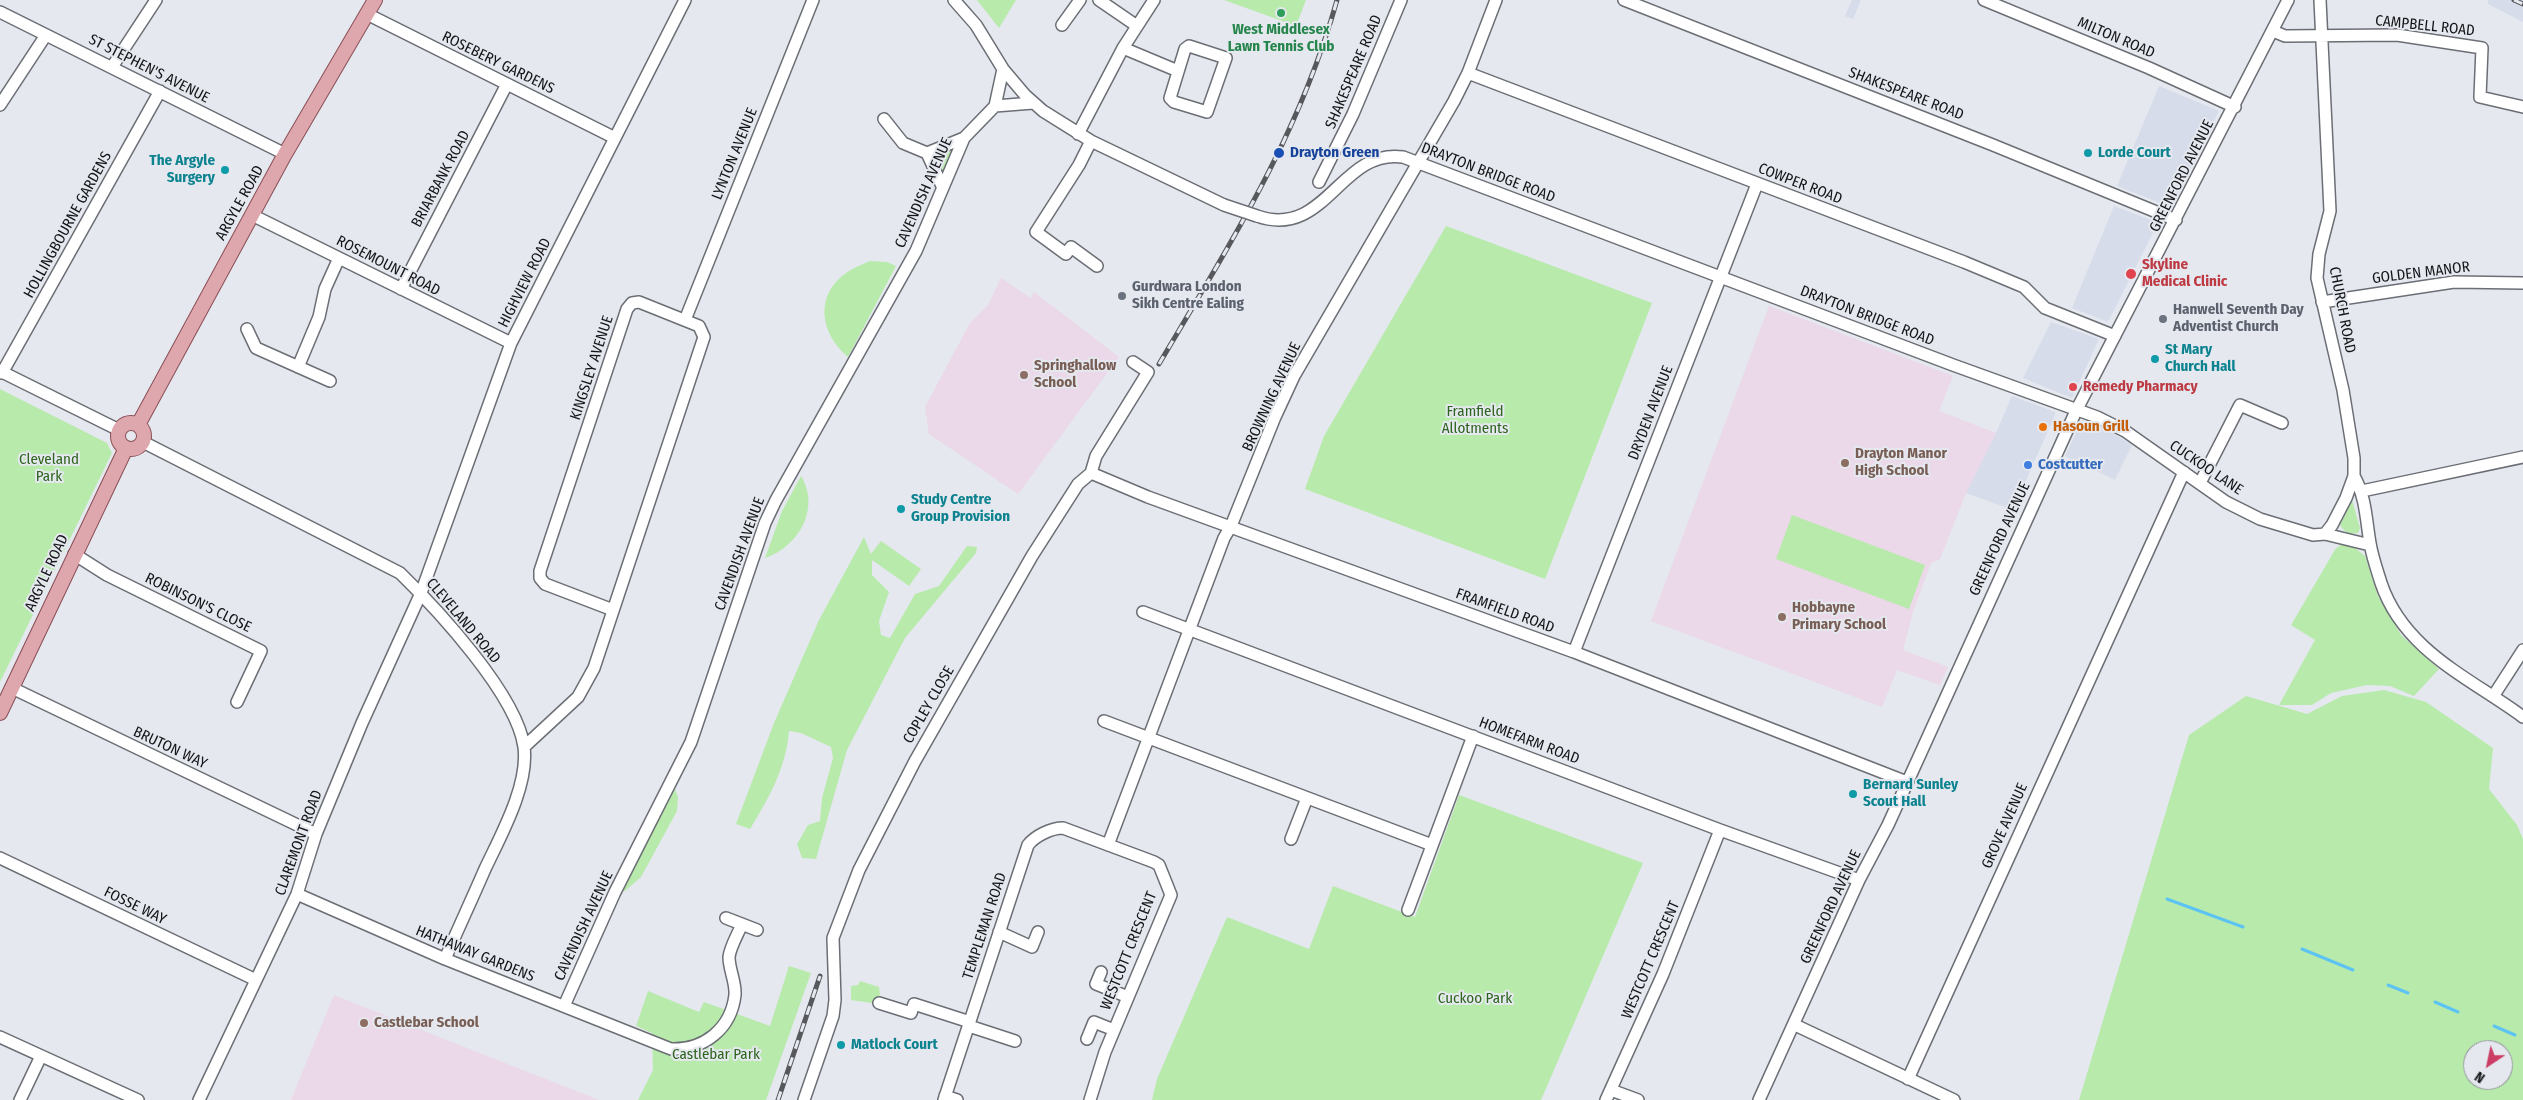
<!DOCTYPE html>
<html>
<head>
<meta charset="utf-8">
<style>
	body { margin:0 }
	#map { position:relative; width:2523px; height:1100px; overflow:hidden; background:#e5e8ef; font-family:"Fira Sans Condensed",sans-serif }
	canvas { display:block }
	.north { position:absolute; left:2463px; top:1040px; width:50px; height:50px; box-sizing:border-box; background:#e5e8ef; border:1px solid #919499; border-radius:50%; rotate:214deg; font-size:14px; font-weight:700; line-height:20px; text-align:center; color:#141518 }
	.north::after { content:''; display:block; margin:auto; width:18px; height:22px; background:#cc3d65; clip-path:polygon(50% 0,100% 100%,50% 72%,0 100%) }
</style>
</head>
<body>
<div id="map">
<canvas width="2523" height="1100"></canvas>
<div class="north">N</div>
</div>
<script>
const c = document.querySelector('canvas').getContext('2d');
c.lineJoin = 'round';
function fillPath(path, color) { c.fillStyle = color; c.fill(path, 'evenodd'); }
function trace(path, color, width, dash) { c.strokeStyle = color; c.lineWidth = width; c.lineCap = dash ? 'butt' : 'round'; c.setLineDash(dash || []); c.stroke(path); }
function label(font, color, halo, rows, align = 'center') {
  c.font = font + ' "Fira Sans Condensed",sans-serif'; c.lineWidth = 4; c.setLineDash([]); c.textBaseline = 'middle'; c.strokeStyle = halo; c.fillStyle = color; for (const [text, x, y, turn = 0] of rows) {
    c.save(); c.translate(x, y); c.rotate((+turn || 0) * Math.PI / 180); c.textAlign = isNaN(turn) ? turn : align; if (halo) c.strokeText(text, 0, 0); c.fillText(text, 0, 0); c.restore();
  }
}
const built = new Path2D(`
	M1852 0H1861L1853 19 1845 16Z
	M2488 0H2523V22L2488 4Z
	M2159 86 2219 111 2171 207 2117 186Z
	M2114 206 2156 222 2157 225 2109 320 2106 321 2072 308Z
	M2051 322 2099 339 2072 398 2023 378Z
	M2012 396 2055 412V415L2024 485 2020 484 2013 503 2018 505 2016 511 1966 493 1996 433Z
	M2089 423 2114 434 2132 445 2115 480 2065 456 2079 427Z`);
const education = new Path2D(`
	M1001 278 1030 298 1034 292 1119 357 1018 494 929 434 925 407 970 323 988 305Z
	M1769 306 1953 376 1939 411 1996 433 1966 493 1940 559 1931 563 1913 612 1903 650 1948 667 1940 685 1897 670 1882 707 1651 621Z
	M334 995 477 1052 599 1100H291Z`);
const green = new Path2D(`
	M977 0H1016L999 28Z
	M1224 0H1306L1296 26Z
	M948 146 953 150 944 171H941L936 161 939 153Z
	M1446 226 1652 303 1545 579 1305 489 1324 436Z
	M870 261 887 262 896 266 848 357C819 333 814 293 849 271 855 267 863 264 870 261Z
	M0 389 107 443 112 453 0 682Z
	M801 476C821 509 798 547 765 558L782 511Z
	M2352 500 2360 528 2358 533C2349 534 2345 533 2340 525Z
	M1792 515 1925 565 1909 609 1776 559Z
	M864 537 871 554 881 541 921 569 909 586 872 560V575L889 592 879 621 881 635 890 638 915 594 939 586 967 546 977 547 976 553 905 638 847 750 816 859 802 858 797 844 808 825 820 821 822 798 833 758 831 747 801 733 789 731C786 768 769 798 750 829L736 824 774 723 819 620Z
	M2343 544 2355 548 2365 556 2378 596 2401 635 2439 669 2414 696 2390 686 2367 685 2331 693 2312 705H2279L2315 640 2291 625 2336 548Z
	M2384 690 2426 702 2493 748 2489 789 2517 825 2523 839V1100H2079L2189 735 2246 696 2307 714 2342 696ZM2473 1050H2503V1080H2473Z
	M675 789 678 797 677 811 641 877 625 891H621Z
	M1459 795 1643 863 1541 1100H1152L1157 1079 1227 917 1309 949 1333 886 1415 917Z
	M789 966 811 973 766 1100H638L653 1070 652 1033 636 1026 648 991 699 1012 704 1002 770 1026Z
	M860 981 879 987 880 995 872 1003 851 1000V986L858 985Z`);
const stream = new Path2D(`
	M2167 899 2243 927
	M2302 949 2353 970
	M2388 985 2408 993
	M2435 1002 2458 1012
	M2494 1026 2515 1035`);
const minor = new Path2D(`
	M954 0 976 25 1003 69 1025 95 1043 111 1091 141 1224 205
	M1099 0 1137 26
	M1624 0 1993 145 2176 220
	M1984 0 2149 68 2235 107
	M2320 0 2330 211 2319 254 2317 278 2343 390 2354 458V476L2346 498 2332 525 2325 534
	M0 12 285 154
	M367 14 615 138
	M1062 25 1080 0
	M2273 31 2285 36 2397 35 2482 48 2480 97 2523 107
	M1189 46 1226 58 1207 112 1174 102 1170 98 1185 49Z
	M1123 48 1178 71
	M112 67 156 0
	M1468 73 1964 262 2024 287 2045 308 2115 336
	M0 105 46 35
	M995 106 1003 69
	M884 119 903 143 927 153 942 186
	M1078 134 1123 48 1154 0
	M1091 141 1079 165 1036 232 1066 254 1071 247 1097 266
	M927 153 964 138
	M1319 182 1353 114 1401 0
	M252 215 511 343
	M1257 216C1326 240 1340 148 1403 157L1953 365 2097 417 2125 431 2226 502 2260 519 2313 535 2325 534 2370 545
	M401 289 507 84
	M2322 302 2454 282 2523 283
	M685 320 813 0
	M247 329 256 348 330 381
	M298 367 319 317 325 289 339 258
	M0 371 119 430
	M2 373 160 91
	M143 442 400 573C437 609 517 695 524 747 529 785 501 835 485 869 472 899 458 929 445 959
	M1091 473 1148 497 1574 652 1907 782
	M2354 476C2366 497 2366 520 2370 543 2372 556 2377 570 2381 583 2404 651 2470 678 2523 717
	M2200 483 2240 405 2282 423
	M2362 491 2523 457
	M74 554 107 575 261 651 237 702
	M1143 612 1720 830 1859 880
	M1574 652 1757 184
	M12 688 316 834
	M2494 695 2523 650
	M1104 721 1432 845
	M524 747 578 697 594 668 704 337 699 326 639 302 632 303 627 309 540 571V578L545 584 613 610
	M1291 839 1307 798
	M1108 845 1224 538 1231 526 1275 417 1294 376 1454 101 1468 73 1496 0
	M0 858 256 980
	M297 894 445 959 671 1049C704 1050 731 1029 735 995 736 982 729 970 729 957 730 947 738 934 742 924
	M1408 910 1473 736
	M726 918 757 930
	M999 932 1032 947 1038 932
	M1101 972 1096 984 1128 997
	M879 1003 911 1013 914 1004 970 1022
	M564 1006 615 892 691 742 765 523 776 500 916 251 964 138 995 106 1033 103
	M1795 1025 1954 1100
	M969 1026 1015 1041
	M0 1037 138 1100
	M1087 1039 1094 1022 1114 1030
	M1908 1079 2184 472
	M1611 1090 1638 1100
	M945 1096 957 1100
	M20 1100 41 1056
	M199 1100 297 894 316 834 362 723 421 593 511 343 685 0
	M804 1100 833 1016 835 1000 833 938 859 870 915 761 1032 556 1078 484 1091 473 1096 456 1148 372 1133 362
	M944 1100 1028 845C1035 836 1051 828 1063 828L1154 862 1159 865 1171 895 1105 1052 1090 1100
	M1606 1100 1663 974 1720 830
	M1759 1100 1859 880 1888 825 2076 411 2288 0`);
const major = new Path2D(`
	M118 436a13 13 0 1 1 26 0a13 13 0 1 1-26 0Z
	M138 425 285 154 375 0
	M0 713 126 448`);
const rail = new Path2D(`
	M2514 0 2523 4
	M1159 364C1230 244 1299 136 1337 0
	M778 1100 820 976`);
const minorBridge = new Path2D(`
	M1224 205 1257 216`);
const markers = [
	[1281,13,5,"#2e9e5b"],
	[1279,153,6,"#1a4fb4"],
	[2088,153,5,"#0f9aa8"],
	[225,170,5,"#0f9aa8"],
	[2131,274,6,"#e0444e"],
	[1122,296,5,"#6b7280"],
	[2163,319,5,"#6b7280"],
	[2155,359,5,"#0f9aa8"],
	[1024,375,5,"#8d6e63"],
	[2073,387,5,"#e0444e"],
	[2043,427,5,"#e8710a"],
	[1845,463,5,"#8d6e63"],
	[2028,465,5,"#3f7fe0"],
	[901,509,5,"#0f9aa8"],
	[1782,617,5,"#8d6e63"],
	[1853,794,5,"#0f9aa8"],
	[364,1023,5,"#8d6e63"],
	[841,1045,5,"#0f9aa8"]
];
const streetNames = [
	["CAMPBELL ROAD",2425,26,6],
	["MILTON ROAD",2116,38,23],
	["ROSEBERY GARDENS",498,63,26],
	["ST STEPHEN'S AVENUE",149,69,27],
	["SHAKESPEARE ROAD",1354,72,-67],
	["SHAKESPEARE ROAD",1906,94,21],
	["LYNTON AVENUE",735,154,-68],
	["DRAYTON BRIDGE ROAD",1488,173,21],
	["GREENFORD AVENUE",2182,176,-63],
	["BRIARBANK ROAD",441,179,-62],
	["COWPER ROAD",1800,184,21],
	["CAVENDISH AVENUE",924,193,-66],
	["ARGYLE ROAD",240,203,-61],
	["HOLLINGBOURNE GARDENS",68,225,-61],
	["ROSEMOUNT ROAD",388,266,27],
	["GOLDEN MANOR",2421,273,-7],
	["HIGHVIEW ROAD",525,283,-63],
	["CHURCH ROAD",2342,310,79],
	["DRAYTON BRIDGE ROAD",1867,316,21],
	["KINGSLEY AVENUE",592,368,-72],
	["BROWNING AVENUE",1272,397,-65],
	["DRYDEN AVENUE",1651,413,-69],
	["CUCKOO LANE",2206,468,34],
	["GREENFORD AVENUE",2000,539,-65],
	["CAVENDISH AVENUE",740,554,-70],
	["ARGYLE ROAD",47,573,-65],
	["ROBINSON'S CLOSE",198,603,26],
	["FRAMFIELD ROAD",1505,611,20],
	["CLEVELAND ROAD",463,621,50],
	["COPLEY CLOSE",929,705,-60],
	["HOMEFARM ROAD",1529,741,21],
	["BRUTON WAY",170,748,25],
	["GROVE AVENUE",2005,826,-66],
	["CLAREMONT ROAD",299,843,-70],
	["FOSSE WAY",135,906,26],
	["GREENFORD AVENUE",1831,907,-65],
	["CAVENDISH AVENUE",584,926,-65],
	["TEMPLEMAN ROAD",985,926,-72],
	["WESTCOTT CRESCENT",1129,951,-68],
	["HATHAWAY GARDENS",475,954,22],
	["WESTCOTT CRESCENT",1651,960,-67]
];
const leisureNames = [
	["West Middlesex",1281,30],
	["Lawn Tennis Club",1281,47]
];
const transitNames = [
	["Drayton Green",1290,153]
];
const cultureNames = [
	["Lorde Court",2098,153],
	["The Argyle",215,161,"right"],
	["Surgery",215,178,"right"],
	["St Mary",2165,350],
	["Church Hall",2165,367],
	["Study Centre",911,500],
	["Group Provision",911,517],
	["Bernard Sunley",1863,785],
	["Scout Hall",1863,802],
	["Matlock Court",851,1045]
];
const healthNames = [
	["Skyline",2142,265],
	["Medical Clinic",2142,282],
	["Remedy Pharmacy",2083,387]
];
const worshipNames = [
	["Gurdwara London",1132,287],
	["Sikh Centre Ealing",1132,304],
	["Hanwell Seventh Day",2173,310],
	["Adventist Church",2173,327]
];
const educationNames = [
	["Springhallow",1034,366],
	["School",1034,383],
	["Drayton Manor",1855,454],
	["High School",1855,471],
	["Hobbayne",1792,608],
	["Primary School",1792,625],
	["Castlebar School",374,1023]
];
const parkNames = [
	["Framfield",1475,412],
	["Allotments",1475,429],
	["Cleveland",49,460],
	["Park",49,477],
	["Cuckoo Park",1475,999],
	["Castlebar Park",716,1055]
];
const foodNames = [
	["Hasoun Grill",2053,427]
];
const shopNames = [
	["Costcutter",2038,465]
];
fillPath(built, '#d6dcea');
fillPath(education, '#ebd8e8');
fillPath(green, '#b8eaac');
trace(stream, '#5cc3f3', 3);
trace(minor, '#6b6e74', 14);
trace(major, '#894e55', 16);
trace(minor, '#fff', 11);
trace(major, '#dea7ad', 14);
trace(rail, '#56585c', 5);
trace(rail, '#e5e8ef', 3, [9]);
trace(minorBridge, '#6b6e74', 14, []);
trace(minorBridge, '#fff', 11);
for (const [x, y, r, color] of markers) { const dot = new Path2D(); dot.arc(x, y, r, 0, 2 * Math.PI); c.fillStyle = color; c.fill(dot); trace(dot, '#e5e8ef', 2); }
label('15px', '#141518', '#e5e8ef', streetNames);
label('bold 15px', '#27864d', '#e5e8ef', leisureNames);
label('bold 15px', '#164399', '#e5e8ef', transitNames, 'left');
label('bold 15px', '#0d838f', '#e5e8ef', cultureNames, 'left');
label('bold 15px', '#be3a42', '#e5e8ef', healthNames, 'left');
label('bold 15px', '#5b616d', '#e5e8ef', worshipNames, 'left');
label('bold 15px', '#785e54', '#e5e8ef', educationNames, 'left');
label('15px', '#2e651e', '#e5e8ef', parkNames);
label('bold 15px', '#c56008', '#e5e8ef', foodNames, 'left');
label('bold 15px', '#366cbe', '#e5e8ef', shopNames, 'left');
</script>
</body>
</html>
